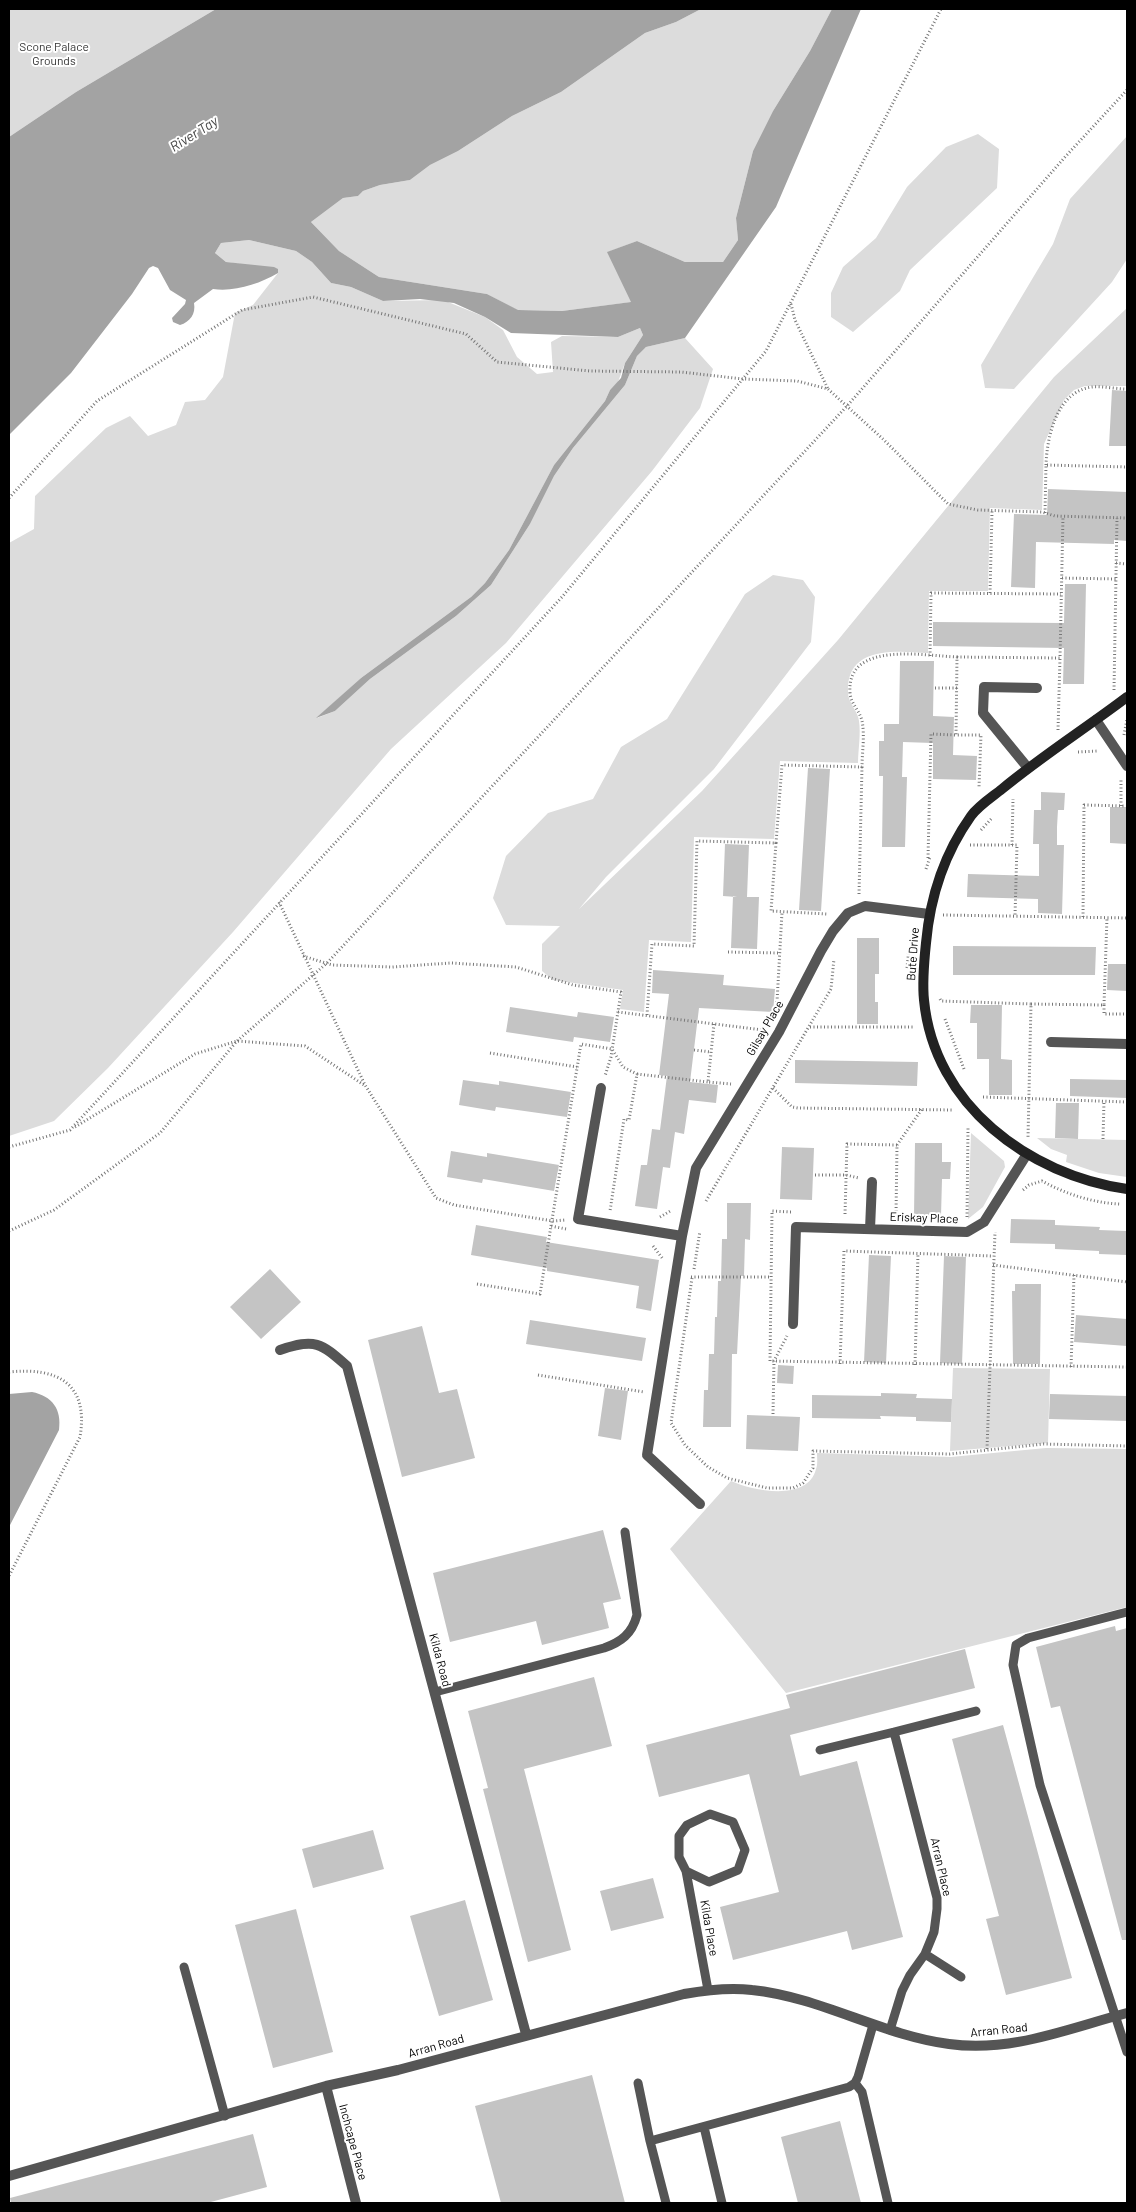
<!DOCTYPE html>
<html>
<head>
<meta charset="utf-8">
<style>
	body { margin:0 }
	#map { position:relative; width:1136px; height:2212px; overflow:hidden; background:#fff; font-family:Barlow,sans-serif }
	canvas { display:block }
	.frame { position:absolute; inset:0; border:10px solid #000; pointer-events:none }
</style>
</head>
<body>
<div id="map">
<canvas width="1136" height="2212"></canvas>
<div class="frame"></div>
</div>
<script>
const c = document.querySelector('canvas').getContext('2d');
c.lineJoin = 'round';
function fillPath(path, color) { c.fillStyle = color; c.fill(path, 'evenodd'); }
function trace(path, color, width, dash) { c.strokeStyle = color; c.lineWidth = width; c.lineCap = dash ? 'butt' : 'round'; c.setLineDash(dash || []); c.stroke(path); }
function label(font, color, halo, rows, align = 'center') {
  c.font = font + ' Barlow,sans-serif'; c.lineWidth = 4; c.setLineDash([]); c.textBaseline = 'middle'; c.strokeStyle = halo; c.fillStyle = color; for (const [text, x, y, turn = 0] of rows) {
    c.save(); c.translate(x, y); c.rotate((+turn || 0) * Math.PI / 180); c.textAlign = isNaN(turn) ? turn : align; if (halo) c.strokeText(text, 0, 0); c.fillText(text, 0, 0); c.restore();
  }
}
const green = new Path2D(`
	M9 9H216L76 92 9 137Z
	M701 9H832L810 51 773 111 753 151 736 218 738 240 723 262H685L637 241 608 252 632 302 562 311 517 310 487 294 379 277 339 251 311 222 343 198 358 196 363 191 380 185 410 180 430 165 458 151 512 116 561 92 645 33 676 22Z
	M978 134 999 149 997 188 910 270 900 291 853 332 831 317V293L843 267 876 238 907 187 946 147Z
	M1127 136V259L1112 282 1014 389 985 388 981 365 1053 244 1070 199Z
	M249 240 296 251 312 262 331 283 351 287 383 301 443 300 485 317 503 330 517 357 537 374 553 372 551 342 562 336 618 337 640 328 643 335 625 363 618 382 610 390 605 401 554 465 509 550 485 583 471 597 361 678 317 718 335 711 370 679 456 616 491 585 530 524 554 476 573 448 625 385 637 356 646 347 685 338 713 369 700 408 652 471 506 643 391 749 233 932 108 1068 54 1121 9 1136V543L34 529 35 496 106 428 130 416 148 436 176 425 185 402 205 400 223 377 235 313 253 305 278 273V269L226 262 215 253 221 243Z
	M1127 308V386H1085L1074 390 1064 400 1044 444 1042 510 990 508 988 591H929L928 653C897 651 846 645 848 692 848 703 858 711 859 721 861 734 858 750 858 763L780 761 774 839 694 837 691 942 649 940 644 1012 620 1009 623 990 553 980 542 971V944L560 926 506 925 493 898 506 856 548 813 593 799 621 747 667 719 745 594 773 575 803 580 815 597 811 642 714 769 606 877 579 909 702 791 838 640 1054 377Z
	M971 1133 1004 1161 1005 1167 983 1207 968 1219Z
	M1037 1138 1127 1140V1177L1099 1173 1066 1162 1067 1155 1051 1149Z
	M953 1368 1050 1369 1048 1443 950 1451Z
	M1046 1448 1127 1449V1607L786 1693 670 1549 731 1481C753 1491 808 1502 816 1469 818 1465 817 1458 817 1453L951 1457Z`);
const water = new Path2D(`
	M216 9H701L676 22 645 33 561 92 512 116 458 151 430 165 410 180 380 185 363 191 358 196 343 198 311 222 339 251 379 277 487 294 518 310 562 311 631 302 607 252 637 241 685 262H723L738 240 736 218 753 151 773 111 810 51 832 9H861L776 207 685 338 646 347 637 356 625 385 573 448 554 476 530 524 491 585 456 616 370 679 335 711 316 718 361 678 471 597 485 583 509 550 554 465 605 401 610 390 621 378 625 363 643 335 640 328 618 337 511 333 485 317 454 303 420 299 383 301 351 287 331 283 312 262 296 251 249 240 221 243 215 253 226 262 274 267 278 269V273C259 284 235 292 213 289L194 303C196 314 190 322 180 325L173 322 172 318 185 304 186 300 170 290 158 268 153 266 149 268 132 294 71 373 9 435V137L76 92Z
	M32 1392C52 1396 62 1409 59 1430L9 1527V1394Z`);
const building = new Path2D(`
	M1112 390 1127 391V446H1109Z
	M1048 489 1127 492V541L1114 540V544L1036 542 1035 588 1011 587 1014 514 1047 515Z
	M1065 584H1086L1084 684H1063L1064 648 933 646V622L1064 623Z
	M900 661H934L933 716 954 717 953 755 977 756 976 780 933 779V743L903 742 902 777H907L905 847H882L883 776H879V741H884V724H899Z
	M808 768 830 769 821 911 799 910Z
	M1041 792 1065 793 1064 810H1058L1057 827V845H1064L1062 914 1038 913V899L967 897 968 874 1039 876V844H1033L1034 810H1041Z
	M1110 807H1127V844L1110 843Z
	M725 844 749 845 747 897H759L757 949 731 948 733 896 737 897 723 896Z
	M857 938H879V974H875V1002H878V1024H857Z
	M953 946 1096 947 1095 975H953Z
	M1108 964H1127V991L1107 990Z
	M653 970 724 975 723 985 775 989 773 1012 699 1008 690 1082 718 1085 716 1103 689 1100 684 1134 675 1132 670 1168 663 1167 657 1209 635 1206 641 1165H647L652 1129 660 1130 667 1076 659 1075 669 994 652 993Z
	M971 1005H1002L1001 1059 1012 1060V1095H989V1059H977V1023H970Z
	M510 1007 577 1017 578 1012 614 1017 610 1042 574 1037 573 1042 506 1032Z
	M795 1060 918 1062 917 1086 795 1083Z
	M1070 1079 1127 1080V1098L1070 1096Z
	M463 1080 499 1085V1081L571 1092 567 1117 496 1107 495 1111 459 1105Z
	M1056 1103H1079L1078 1139 1055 1138Z
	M915 1143H942V1162H951L950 1179H942L941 1216H914Z
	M782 1147 814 1148 812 1200 780 1199Z
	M451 1151 487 1157V1153L559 1165 554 1191 483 1179 482 1183 447 1177Z
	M727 1203H751L750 1240 745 1239 744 1276H741L737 1354H732L731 1427H703L704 1390H708L709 1354H714L715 1317H717L718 1281H721L722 1239H727Z
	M1011 1219 1055 1220V1225L1100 1227 1099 1230 1127 1231V1255L1099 1254V1251L1055 1249V1244L1010 1243Z
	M476 1225 547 1237 546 1242 659 1260 651 1311 636 1308 639 1286 547 1271V1268L471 1255Z
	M869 1255 891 1256 886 1363 864 1362Z
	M944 1256 966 1257 962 1364 940 1363Z
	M270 1269 301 1302 261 1339 230 1307Z
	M1015 1284H1041L1040 1364H1013L1012 1291H1015Z
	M1076 1315 1127 1319V1346L1074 1342Z
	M530 1320 646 1338 642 1361 526 1344Z
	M422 1326 439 1393 457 1389 475 1458 402 1477 368 1340Z
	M778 1365 794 1366 793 1384 777 1383Z
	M605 1388 628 1391 621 1440 598 1436Z
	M881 1393 917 1394 916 1398 952 1399 951 1422 916 1421V1417L880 1416 881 1419 812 1418V1395L881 1396Z
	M1050 1394 1127 1396V1421L1049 1419Z
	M747 1415 800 1417 798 1451 746 1449Z
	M603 1530 621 1599 603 1603 609 1628 542 1645 536 1621 450 1642 433 1573Z
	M1115 1626 1116 1631 1127 1628V1940H1122L1060 1706 1051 1708 1036 1647Z
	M965 1649 975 1688 790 1735 800 1776 857 1761 903 1937 852 1950 847 1931 733 1960 720 1907 779 1892 749 1774 659 1797 646 1745 790 1708 786 1695Z
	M594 1677 612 1746 524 1769 571 1950 528 1962 483 1789 488 1788 468 1711Z
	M1003 1725 1072 1978 1006 1995 986 1919 999 1916 952 1739Z
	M373 1830 384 1869 313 1888 302 1849Z
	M653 1878 664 1918 611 1931 600 1891Z
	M465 1900 493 2000 439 2016 410 1916Z
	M296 1909 333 2052 273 2068 235 1925Z
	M592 2075 625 2203H501L475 2106Z
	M840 2121 861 2203H798L781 2137Z
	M253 2134 267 2187 207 2203H11L10 2198Z`);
const path = new Path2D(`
	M791 304 795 320 828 389
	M1046 465C1047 436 1057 391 1092 387 1103 386 1116 389 1127 389
	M9 498 97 401 242 310 313 297 466 334 497 362 590 371 681 372 743 379 797 381 828 389 884 440 948 504 978 510 1042 512 1055 516 1127 518
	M1045 513 1046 465 1127 467
	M1116 563 1127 564
	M1062 578 1116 579
	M990 593 992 511
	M930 656 931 593 1061 594
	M957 657 1060 658 1063 516
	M935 688H957
	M1114 690 1117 518
	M1058 730 1060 658
	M1124 735 1127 719
	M1078 752 1098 751
	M1121 806V778
	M981 830 992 818
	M776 843 771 911 827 914
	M970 845H1017L1015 916
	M1012 845 1013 799
	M928 858 931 734 956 735
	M926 869 930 857
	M859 894 862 767
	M279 902 365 1085 436 1198 454 1205 553 1221 565 1220
	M943 915 1127 918
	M1083 917 1084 805 1127 806
	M728 952 780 953
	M303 956 332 965 392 967 451 963 516 967 573 985 621 992 611 1057 605 1076
	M907 968 909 948
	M940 999 941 1001 1031 1004 1028 1137
	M777 1002 782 912
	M1031 1004 1104 1005 1107 917
	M1104 1005V1014H1127
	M618 1012 763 1030
	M647 1015 652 944 694 946 697 841 776 843 782 765 862 767C862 753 865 735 862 721 860 711 851 704 850 693 846 640 925 656 957 657L956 735H981L979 787
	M945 1019 964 1069
	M714 1024 708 1082 731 1084
	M810 1027H915
	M694 1050 711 1052
	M490 1053 577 1067
	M637 1074 708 1082
	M773 1088 792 1107 798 1108 954 1110
	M983 1097 1127 1102
	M75 1127 195 1054 237 1041 305 1046 364 1085
	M1103 1139 1104 1101
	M897 1145 922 1109
	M9 1147 70 1130 562 597 766 351 941 9
	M815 1175H846L859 1178
	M1023 1190 1029 1185 1042 1181C1066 1194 1093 1203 1120 1204
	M706 1201 831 989 834 959
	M791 1212 772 1211 770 1361 1127 1367
	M845 1214 847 1144 897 1145 896 1215
	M660 1217 672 1210
	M967 1217 968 1128
	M551 1226 581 1044 612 1049 623 1067 637 1074 629 1120 624 1119 610 1211
	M9 1231 54 1210 160 1133 237 1041 327 963 847 406 1065 157 1127 90
	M653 1246 663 1259
	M993 1265 1127 1282
	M694 1269 700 1231
	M691 1277H770
	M692 1278 671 1423 685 1445 708 1467 727 1478 767 1488H793L803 1483 813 1468V1451L950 1454 1044 1444 1127 1446
	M477 1284 540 1294 551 1226 566 1229
	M840 1364 844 1251 993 1256
	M915 1365 918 1253
	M1071 1367 1074 1275
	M9 1372C57 1367 89 1383 80 1437L9 1576
	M538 1375 644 1392
	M773 1414 774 1361 787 1336
	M987 1449 995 1232`);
const lane = new Path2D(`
	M1127 1612 1028 1638 1016 1645 1013 1665 1040 1785 1127 2052
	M435 1692 604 1648C621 1642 632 1634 637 1615L625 1532
	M894 1732 976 1711
	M820 1750 894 1732 937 1898V1909L934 1932 925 1954 910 1975 902 1991 890 2030
	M710 1814 733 1822 745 1850 738 1870 709 1882 686 1871 679 1857V1836L687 1825Z
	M686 1871 708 1990
	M925 1954 961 1977
	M184 1967 225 2116
	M638 2083 650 2141
	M855 2083 862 2092 888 2203
	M704 2127 722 2203
	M666 2203 650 2141 849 2087 855 2083 858 2077 873 2025`);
const street = new Path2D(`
	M1096 720 1127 766
	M1028 768 983 713 984 687 1037 688
	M1051 1042 1127 1044
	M601 1088 578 1219 682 1236
	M870 1229 872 1182
	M793 1324 796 1227 967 1232 984 1222 1027 1154
	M280 1350C315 1338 321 1343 347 1366L526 2034
	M700 1504 647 1455 682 1236 696 1168 779 1032 821 951 833 931 848 913 865 906 929 914
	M326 2086 356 2203
	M9 2176 326 2086 398 2070 684 1994C706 1990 729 1987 752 1990 820 1997 881 2035 949 2044 1011 2053 1069 2028 1127 2013`);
const secondary = new Path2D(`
	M1127 697C1086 728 1042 756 1002 789 992 797 978 806 971 816 944 854 930 898 926 943 924 962 922 981 924 1000 934 1105 1029 1175 1127 1189`);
const parkNames = [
	["Scone Palace",54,47],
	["Grounds",54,61]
];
const streetNames = [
	["Bute Drive",913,954,-86],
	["Gilsay Place",765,1028,-60],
	["Eriskay Place",924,1218,2],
	["Kilda Road",440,1660,75],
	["Arran Place",941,1867,77],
	["Kilda Place",709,1928,80],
	["Arran Road",999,2030,-6],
	["Arran Road",436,2046,-16],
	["Inchcape Place",353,2142,75]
];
const waterNames = [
	["River Tay",194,134,-32]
];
fillPath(green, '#dcdcdc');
fillPath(water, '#a3a3a3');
fillPath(building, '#c4c4c4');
trace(path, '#777', 3, [1, 2.5]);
trace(lane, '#555', 9);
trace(street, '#555', 10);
trace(secondary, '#222', 10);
label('12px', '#333', '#fff', parkNames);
label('12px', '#000', '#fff', streetNames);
label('italic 14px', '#444', '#fff', waterNames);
</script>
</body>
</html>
